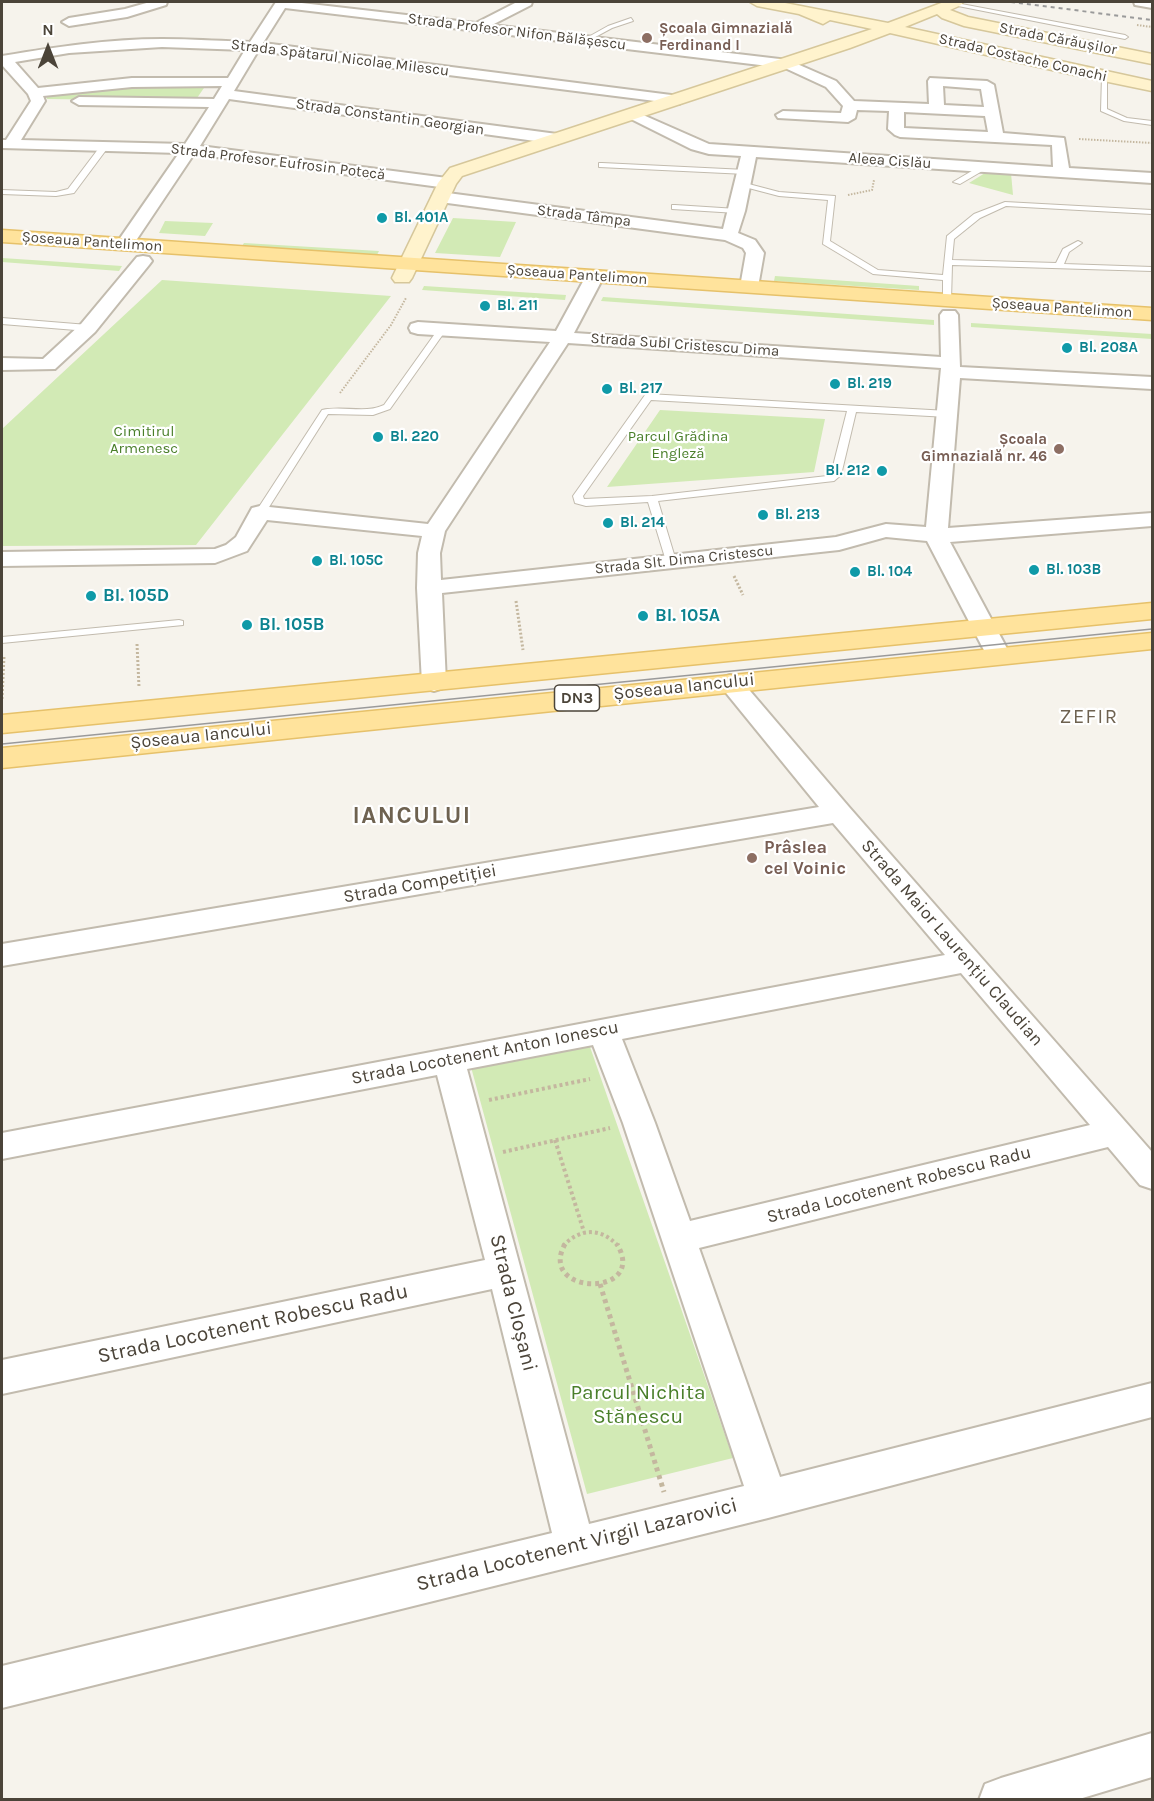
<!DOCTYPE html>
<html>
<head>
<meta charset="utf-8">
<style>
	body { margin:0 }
	#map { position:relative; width:1154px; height:1801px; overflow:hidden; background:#f6f3ec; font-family:Karla,sans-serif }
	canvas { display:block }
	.frame { position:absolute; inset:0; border:3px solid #4b4439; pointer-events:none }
	.north { position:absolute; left:18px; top:18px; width:60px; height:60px; -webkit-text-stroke:4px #fff; paint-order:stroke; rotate:0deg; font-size:16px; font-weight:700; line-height:24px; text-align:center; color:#4b4439 }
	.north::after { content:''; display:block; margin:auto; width:21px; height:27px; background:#4b4439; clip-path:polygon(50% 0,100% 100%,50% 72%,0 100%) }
</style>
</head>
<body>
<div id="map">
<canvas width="1154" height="1801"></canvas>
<div class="frame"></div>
<div class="north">N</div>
</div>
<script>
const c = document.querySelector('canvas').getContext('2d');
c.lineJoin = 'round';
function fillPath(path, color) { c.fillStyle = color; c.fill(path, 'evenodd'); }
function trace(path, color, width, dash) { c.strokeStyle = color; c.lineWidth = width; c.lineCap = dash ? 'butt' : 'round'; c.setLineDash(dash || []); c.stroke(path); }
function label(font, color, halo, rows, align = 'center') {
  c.font = font + ' Karla,sans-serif'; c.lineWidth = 4.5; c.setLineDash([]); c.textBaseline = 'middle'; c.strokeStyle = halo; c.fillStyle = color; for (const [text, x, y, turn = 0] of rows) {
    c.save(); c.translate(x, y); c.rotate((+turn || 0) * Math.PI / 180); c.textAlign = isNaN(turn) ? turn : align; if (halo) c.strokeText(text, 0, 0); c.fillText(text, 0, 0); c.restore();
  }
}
const green = new Path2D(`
	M108 85H206L195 101 47 99 45 93Z
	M993 172 1011 173 1013 195 969 183 985 173Z
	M453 218 516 222 500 257 435 253Z
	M165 221 213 223 205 236 159 233Z
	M244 243 379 251 377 255 242 246Z
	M2 258 122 266 119 271 2 262Z
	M775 276 919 286V290L774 281Z
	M162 280 391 296 196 545 2 546V429Z
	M424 286 566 295 565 300 422 290Z
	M603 297 934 320V325L601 301Z
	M971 323 1152 334V339L971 327Z
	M660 410 825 419 814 472 607 487Z
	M589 1044 733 1458 587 1494 471 1067Z`);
const pathFar3 = new Path2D(`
	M1137 25 1152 27
	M1079 139 1152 143
	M848 195 872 190 874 180
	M340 393 391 325 406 298`);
const pathFar2 = new Path2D(`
	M734 576 743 595
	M516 601 523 650
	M137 644 139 687
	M2 699 4 656`);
const pathFar1 = new Path2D(`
	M489 1100 590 1079
	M555 1140 584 1232
	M503 1152 610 1128
	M563 1246C580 1228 601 1227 618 1246`);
const path = new Path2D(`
	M565 1244C536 1296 649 1298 617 1244
	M600 1284 664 1492`);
const lane = new Path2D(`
	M951 2 1125 35 1128 37 1125 39 953 5Z
	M631 18 633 21 612 28 588 41 583 40 608 26Z
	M1102 76 1107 77V109L1127 118 1152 121V125L1124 121 1101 111Z
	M102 144 109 146 74 193 56 196 2 194V190L56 192 68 189Z
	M602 163 746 170 750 172 746 174 599 167V163Z
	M982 165 989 167 960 184 953 182Z
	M741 182 779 192 835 196 830 241 878 270 943 275 947 236 974 214 1005 202 1152 210V214L1006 206 980 218 954 239 952 260 1056 263 1063 249 1078 241 1082 243 1069 252 1064 264 1152 267V271L952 265 951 300 947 303 943 300V280L873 274 823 244 828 200 779 196 741 186Z
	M675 205 737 209 741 211 737 213 672 209V205Z
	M2 318 88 325 92 328 88 331 2 324Z
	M439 328 446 330 390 409 373 415 328 414 264 515H256L255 513 322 410C342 405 365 414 384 405Z
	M648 394 948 411 953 414 948 417 856 412 841 475 834 481 658 501 676 561 671 564 666 561 648 502 586 506 575 503 573 496 645 395ZM651 400 847 411 831 474 827 476 652 496 584 499 583 496Z
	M179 620 183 621V625L2 643V637Z`);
const street = new Path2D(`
	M150 2H167L166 5 127 17 69 26 62 22 69 18 125 9Z
	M276 2H293L476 23 517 2H532L531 5 492 25 788 60 836 81 854 101 929 104 928 81 930 78 987 81 994 85 1003 133 1064 138 1069 168 1152 173V183L756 157 745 211 738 233 755 240 764 253 758 287 755 291H743L740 287 746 253 743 248 725 240 440 202 432 197 440 192 723 229 741 156 709 154 691 149 629 118 627 115 629 112 634 111 709 144 1053 167 1052 145 900 137 895 135 888 129 889 111 857 110 855 118 848 122 778 118 776 115 783 111 841 113 843 106 826 87 785 68 285 8 263 43 679 96 686 100 679 104 258 51 234 91 557 134 565 139 557 144 229 99 200 146 447 178 455 183 447 188 194 154 131 248H119L116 244 179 153 2 148V140H6L31 101 28 94 2 65V56C55 47 108 39 162 39 192 39 221 41 250 42ZM162 47 245 50 228 78H132L38 88 15 62 69 53ZM222 86 214 99 79 97 72 101 79 105 209 107 185 144 21 140 45 101 43 96 132 87ZM943 86 981 89 984 107 944 105ZM904 112 985 116 988 132 904 128Z
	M1134 2H1152V8L1135 5Z
	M143 256 149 257 152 261 149 265 95 332 55 369 2 370V358L43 359 81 324 137 257Z
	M595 271 601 272 604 276 574 333 941 357 940 315 943 311H955L958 315 960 367 1152 377V389L960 378 948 528 1152 513V526L950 542 1011 656 1008 661 999 663 990 661 987 656 927 541 886 537 839 550 442 593 446 683 443 688 434 691 425 688 422 683 417 588 418 553 422 536 267 520 247 551 215 563 2 566V552L215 549 226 545 236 537 252 508 260 506 428 524 550 342 418 334 411 332 409 328 411 324 418 322 556 331 586 276 589 272ZM568 343 941 368 926 527 886 524 836 537 441 580 440 553 445 531Z
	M730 675 739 678 849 807 1152 1152V1189L1140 1185 1108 1147 699 1248 780 1477 1152 1383V1417L768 1518 2 1708V1666L552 1533 492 1289 2 1394V1360L485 1260 437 1075 2 1159V1133L945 955 833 823 2 966V944L819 807 718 683 721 678ZM961 973 1090 1125 690 1221 655 1123 622 1039ZM593 1045 623 1123 744 1486 589 1524 467 1069Z
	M1152 1733V1777L1076 1800H979L985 1784 1001 1778Z`);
const secondary = new Path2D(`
	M750 2H780L888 23 944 2H963L961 5 950 10 968 17 1152 54V64L964 26 942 18 937 14 905 27 1152 81V91L1065 73 890 33 850 48 462 176 456 184 412 278 409 282H395L392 278 438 183 450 168 872 29 830 20 823 24 799 14 757 6Z`);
const primary = new Path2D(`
	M2 230 1152 308V320L2 242Z
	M1152 603V619L2 733V715Z
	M1152 633V649L2 768V748Z`);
const tram = new Path2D(`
	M2 744 1152 629`);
const rail = new Path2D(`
	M1011 2 1152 20`);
const markers = [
	[647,38,6,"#8d6e63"],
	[382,218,6,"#0f9aa8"],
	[485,306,6,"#0f9aa8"],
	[1067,348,6,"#0f9aa8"],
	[835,384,6,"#0f9aa8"],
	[607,389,6,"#0f9aa8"],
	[378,437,6,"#0f9aa8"],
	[1059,449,6,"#8d6e63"],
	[882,471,6,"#0f9aa8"],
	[763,515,6,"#0f9aa8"],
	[608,523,6,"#0f9aa8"],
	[317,561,6,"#0f9aa8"],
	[1034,570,6,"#0f9aa8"],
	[855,572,6,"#0f9aa8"],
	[91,596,6,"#0f9aa8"],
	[643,616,6,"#0f9aa8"],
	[247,625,6,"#0f9aa8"],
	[752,858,6,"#8d6e63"]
];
const farEducationnames = [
	["Școala Gimnazială",659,29],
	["Ferdinand I",659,46],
	["Școala",1047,440,"right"],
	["Gimnazială nr. 46",1047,457,"right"]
];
const farStreetnames = [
	["Strada Profesor Nifon Bălășescu",517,32,7],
	["Strada Cărăușilor",1058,39,11],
	["Strada Spătarul Nicolae Milescu",340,58,7],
	["Strada Costache Conachi",1023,58,13],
	["Strada Constantin Georgian",390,117,8],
	["Aleea Cislău",890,161,4],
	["Strada Profesor Eufrosin Potecă",278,162,7],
	["Strada Tâmpa",584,216,7],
	["Șoseaua Pantelimon",92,242,4],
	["Șoseaua Pantelimon",577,275,4],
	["Șoseaua Pantelimon",1062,308,4],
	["Strada Subl Cristescu Dima",685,345,4],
	["Strada Slt. Dima Cristescu",684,560,-6]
];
const farCulturenames = [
	["Bl. 401A",394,218],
	["Bl. 211",497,306],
	["Bl. 208A",1079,348],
	["Bl. 219",847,384],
	["Bl. 217",619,389],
	["Bl. 220",390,437],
	["Bl. 212",870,471,"right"],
	["Bl. 213",775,515],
	["Bl. 214",620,523],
	["Bl. 105C",329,561],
	["Bl. 103B",1046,570],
	["Bl. 104",867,572]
];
const farParknames = [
	["Cimitirul",144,432],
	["Armenesc",144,449],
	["Parcul Grădina",678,437],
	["Engleză",678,454]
];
const shields = [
	[577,698,45]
];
const shieldNames = [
	["DN3",577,698]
];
const cultureNames = [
	["Bl. 105D",103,596],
	["Bl. 105A",655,616],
	["Bl. 105B",259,625]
];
const streetNames = [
	["Șoseaua Iancului",684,687,-6],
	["Șoseaua Iancului",201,736,-6],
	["Strada Competiției",420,884,-10],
	["Strada Maior Laurențiu Claudian",952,943,49],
	["Strada Locotenent Anton Ionescu",485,1053,-11],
	["Strada Locotenent Robescu Radu",899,1185,-14]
];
const educationNames = [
	["Prâslea",764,848],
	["cel Voinic",764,869]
];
const neighbourhoodNames = [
	["ZEFIR",1089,717]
];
const nearStreetnames = [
	["Strada Cloșani",513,1303,76],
	["Strada Locotenent Robescu Radu",253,1324,-12],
	["Strada Locotenent Virgil Lazarovici",577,1545,-14]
];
const nearParknames = [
	["Parcul Nichita",638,1393],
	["Stănescu",638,1417]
];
const districtNames = [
	["IANCULUI",412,816]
];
fillPath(green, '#d2eab5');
trace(lane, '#c2bbae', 2);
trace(street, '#c2bbae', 4);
trace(secondary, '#d6c79b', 3);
trace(primary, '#e6c16a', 3);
trace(pathFar3, '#c4b79f', 2, [1.5, 1.5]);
trace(pathFar2, '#c4b79f', 3, [2, 2]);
trace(pathFar1, '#c4b79f', 4, [3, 3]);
trace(path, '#c4b79f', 5, [4, 4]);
fillPath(lane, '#fff');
fillPath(street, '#fff');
fillPath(secondary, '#fff3cd');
fillPath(primary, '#ffe39c');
trace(tram, '#9a9a9a', 1.5);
trace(rail, '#9a9a9a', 2, [4, 4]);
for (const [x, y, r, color] of markers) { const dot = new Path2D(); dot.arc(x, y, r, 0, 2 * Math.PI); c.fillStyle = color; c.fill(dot); trace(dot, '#fff', 2); }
label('bold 15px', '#785e54', '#fff', farEducationnames, 'left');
label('15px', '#4b4439', '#fff', farStreetnames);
label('bold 15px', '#0d838f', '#fff', farCulturenames, 'left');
label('15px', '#4a7f2a', '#fff', farParknames);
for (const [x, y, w] of shields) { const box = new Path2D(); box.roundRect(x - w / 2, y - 13, w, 26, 4.5); c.fillStyle = '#fff'; c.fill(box); trace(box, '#4b4439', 1.5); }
label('bold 16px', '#4b4439', null, shieldNames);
label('bold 18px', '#0d838f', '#fff', cultureNames, 'left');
label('18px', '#4b4439', '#fff', streetNames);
label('bold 18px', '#785e54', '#fff', educationNames, 'left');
c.letterSpacing = '1.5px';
label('20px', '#6e6250', '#fff', neighbourhoodNames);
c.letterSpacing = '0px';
label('21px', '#4b4439', '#fff', nearStreetnames);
label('21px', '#4a7f2a', '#fff', nearParknames);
c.letterSpacing = '1.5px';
label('bold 24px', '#6e6250', '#fff', districtNames);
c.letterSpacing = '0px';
</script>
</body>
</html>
